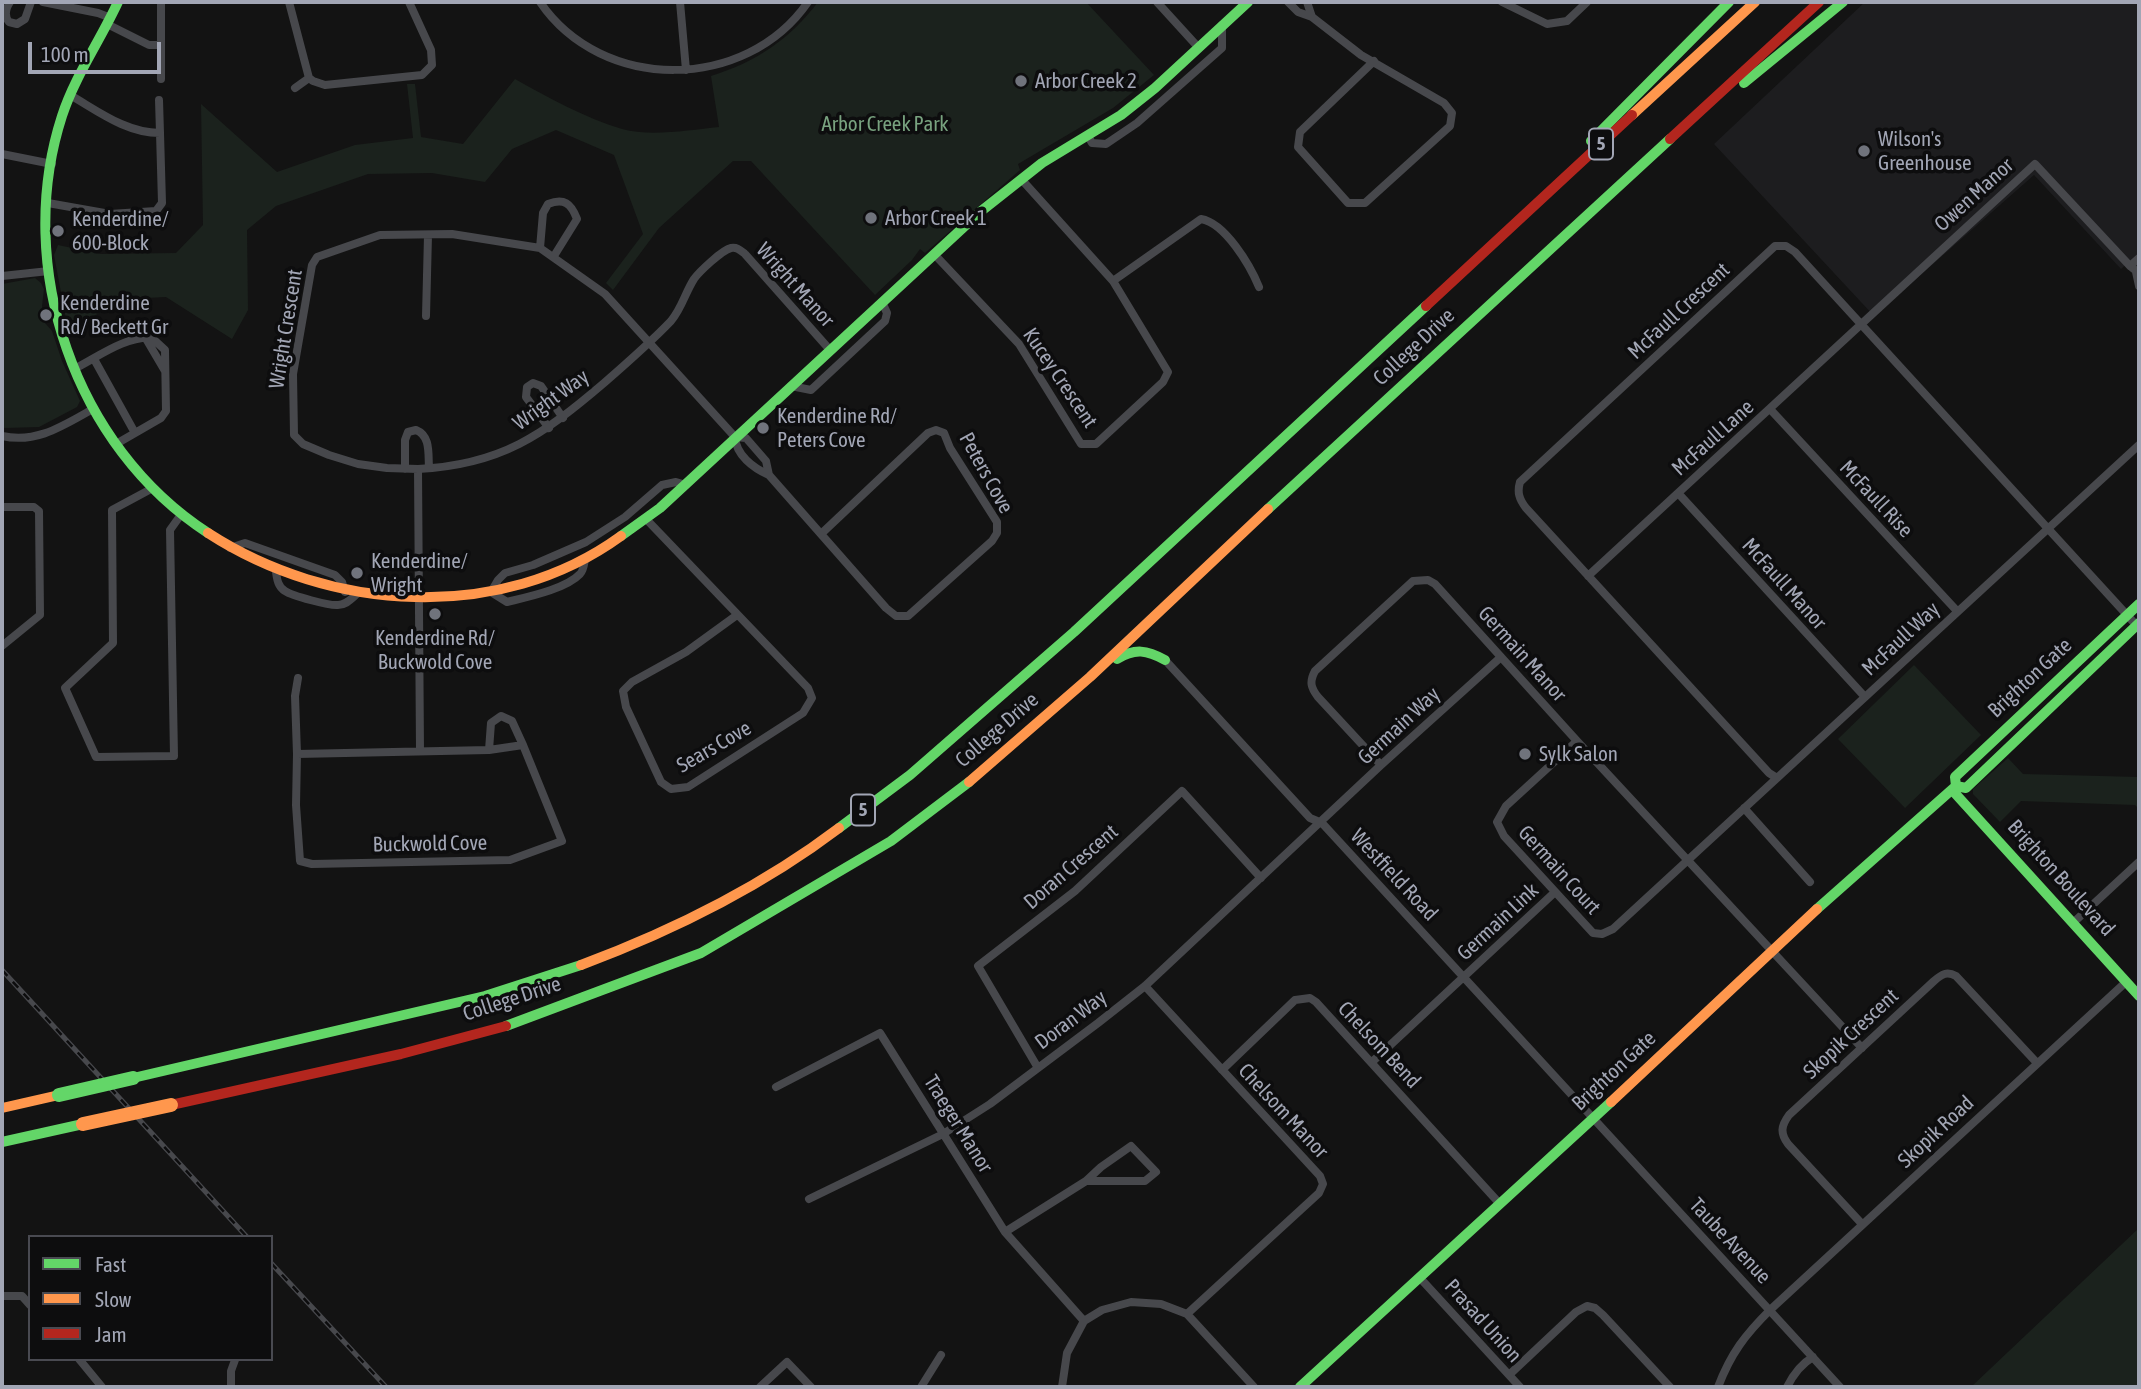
<!DOCTYPE html>
<html>
<head>
<meta charset="utf-8">
<style>
	body { margin:0 }
	#map { position:relative; width:2141px; height:1389px; overflow:hidden; background:#131313; font-family:"Asap Condensed",sans-serif }
	canvas { display:block }
	.frame { position:absolute; inset:0; border:4px solid #a2a6b5; pointer-events:none }
	.legend { position:absolute; left:28px; top:1235px; width:245px; height:126px; box-sizing:border-box; background:#0d0d0e; border:2px solid #494a51; margin:0; padding:9px 12px; list-style:none; font-size:21px; color:#a2a6b5 }
	.legend li { display:flex; align-items:center; gap:14px; height:35px }
	.legend b { width:35px; border:2px solid #494a51 }
	.scale { position:absolute; left:28px; top:42px; width:133px; height:32px; box-sizing:border-box; border:4px solid #a2a6b5; border-top:0; padding-left:9px; font-size:21px; line-height:24px; white-space:nowrap; color:#a2a6b5; -webkit-text-stroke:5px #0d0d0e; paint-order:stroke }
</style>
</head>
<body>
<div id="map">
<canvas width="2141" height="1389"></canvas>
<div class="frame"></div>
<ul class="legend">
<li><b style="height:9px;background:#63d668"></b>Fast</li>
<li><b style="height:9px;background:#ff974d"></b>Slow</li>
<li><b style="height:9px;background:#b3261e"></b>Jam</li>
</ul>
<div class="scale">100 m</div>
</div>
<script>
const c = document.querySelector('canvas').getContext('2d');
c.lineJoin = 'round';
function fillPath(path, color) { c.fillStyle = color; c.fill(path, 'evenodd'); }
function trace(path, color, width, dash) { c.strokeStyle = color; c.lineWidth = width; c.lineCap = dash ? 'butt' : 'round'; c.setLineDash(dash || []); c.stroke(path); }
function label(font, color, halo, rows, align = 'center') {
  c.font = font + ' "Asap Condensed",sans-serif'; c.lineWidth = 7; c.setLineDash([]); c.textBaseline = 'middle'; c.strokeStyle = halo; c.fillStyle = color; for (const [text, x, y, turn = 0] of rows) {
    c.save(); c.translate(x, y); c.rotate((+turn || 0) * Math.PI / 180); c.textAlign = isNaN(turn) ? turn : align; if (halo) c.strokeText(text, 0, 0); c.fillText(text, 0, 0); c.restore();
  }
}
const built = new Path2D(`
	M1865 2H2139V253L2121 269 2034 175 1874 316 1714 144Z`);
const green = new Path2D(`
	M818 2H1086L1154 75 1113 108 1018 164 1020 170 925 253 920 249 912 260 875 295 751 161H733L659 228 613 290 606 283 643 234 614 155 556 130 512 149 485 182 432 173 368 174 276 206 247 230 248 310 232 339 166 297 125 299 68 330 54 255 58 245 101 254 176 253 203 225 201 104 277 172 355 145 413 138 407 84H415L421 137 463 144 515 79C549 98 585 118 622 129 650 137 690 130 719 127L711 76C756 62 789 40 818 2Z
	M35 278 41 283 44 289 42 306 45 323 52 331 62 361 80 401 77 407 39 427 5 428 2 427V284Z
	M1914 665 1981 735 1905 808 1838 739Z
	M2008 758 2023 774 2139 777V809L2135 805 2021 801 2000 822 1973 794V789Z
	M2139 1228V1387H1971Z`);
const street = new Path2D(`
	M10 2C6 8 4 16 9 22L17 24 25 19 31 2
	M43 2 98 13 111 18
	M289 2 309 78 313 81 325 85 422 75 432 65 431 50 409 2
	M540 2C602 93 746 92 808 2
	M680 2 686 70
	M1157 2 1198 47
	M1288 2 1298 12 1312 17 1361 55 1444 103 1452 113 1450 126 1365 203H1348L1298 147 1300 132 1374 61
	M1307 2 1312 17
	M1502 2 1547 24 1567 21 1587 2
	M107 24 149 45H161V2
	M161 45V79
	M295 88 309 78
	M159 100 160 133
	M1088 136 1092 143 1106 144 1137 123 1222 48V25
	M2 154 52 164
	M48 203 110 214 156 211 162 203 160 133C126 133 98 111 70 95
	M540 248 543 213 548 204C564 198 571 203 577 219L554 256
	M935 255 1019 344 1081 444H1096L1163 382 1168 372 1113 281 1022 180
	M2130 266 2139 258
	M2136 272 2139 286
	M2 276 49 271
	M1113 281 1201 219C1225 223 1250 265 1259 287
	M426 316 428 235
	M145 337 165 371
	M94 359 135 433
	M74 369C98 357 125 336 152 338L165 350 166 411 161 418 116 444
	M791 386 811 390 885 321 887 313 882 302
	M1770 409 1957 611
	M549 428 526 397 527 387 533 383 541 386 563 418
	M2 436C37 444 64 425 93 409
	M735 437C736 455 753 468 769 475L886 608 896 616H908L992 541 997 533V522L950 448 944 433 936 430 928 433 821 534
	M735 437 746 438 766 461 769 475
	M405 469V440L408 432 416 430C431 436 428 454 429 468
	M418 469C501 465 543 435 604 383 627 363 650 343 671 321 682 308 685 293 694 279 699 272 722 250 731 248 737 247 740 250 745 254L830 350
	M151 489 112 510 113 643 65 688 96 757 174 756 170 530 180 516
	M1678 493 1865 697
	M2 507H34L39 511 40 615 2 646
	M647 520 808 688 812 698 803 713 688 787 671 789 661 782 626 707 623 691 632 682 686 652 737 615
	M230 548 245 543 335 575 342 582 345 592
	M585 559C584 564 584 570 580 574 566 589 527 597 507 602L491 592 498 580 505 573 533 565 586 542 625 517 662 485 676 482 686 485
	M276 572C277 579 278 587 285 591 292 596 330 606 338 605 346 605 351 599 357 594
	M1588 576 2035 164 2130 266 2139 273
	M1165 660 1310 818 1322 823 1840 1387
	M1577 741 1506 806 1497 822 1504 836 1593 933 1602 934 1613 929 2139 445
	M523 745 562 841 510 860 312 864 300 861 296 805 297 754 489 750Z
	M489 750 491 723 501 716 512 721 523 745
	M420 751 418 469 387 468 358 464 329 455 303 444 294 435 293 374 312 265 317 257 380 235 452 234 540 248 605 294 735 437
	M297 754 295 696 298 678
	M1381 765 1318 697C1311 688 1309 682 1315 671L1413 581 1428 580 1435 584 1577 741 1862 1048
	M1777 778 1769 773 1526 508C1519 499 1517 492 1520 482L1775 246H1786L1795 252 2138 627
	M1744 808 1810 882
	M2074 922 2139 862
	M1145 986 1320 1176 1323 1184 1319 1193 1187 1314
	M1372 1062 1555 892
	M1038 1068 978 966 1075 891 1182 791 1261 878
	M1222 1070 1295 1000 1310 998 1316 1002 1500 1204
	M776 1087 880 1033 1005 1232 1084 1321
	M809 1199 943 1134 990 1104 1098 1023 1145 986 1381 765 1501 657
	M1862 1224 1788 1144C1780 1133 1781 1126 1789 1115L1934 981C1942 974 1947 971 1956 976L2037 1063
	M1005 1232 1086 1181H1145L1156 1172 1131 1146 1101 1167 1086 1181
	M1420 1278 1520 1387
	M2 1296H22L30 1305
	M79 1359 102 1387
	M1509 1375 1576 1312 1587 1306 1595 1308 1603 1315 1670 1387
	M231 1387V1371L235 1360
	M760 1387 787 1362 811 1387
	M921 1387 941 1355
	M1062 1387 1067 1353 1084 1321 1102 1310 1131 1302 1161 1304 1187 1314 1254 1387
	M1718 1387C1731 1353 1745 1335 1770 1310L2126 982
	M1787 1387C1793 1375 1801 1364 1813 1357`);
const fast = new Path2D(`
	M118 2C100 41 75 76 62 116 13 267 75 447 208 533
	M1744 83 1843 2
	M1591 141 1729 2
	M1268 509 1670 139
	M621 536 660 508 980 212 1042 163 1121 115 1155 88 1248 2
	M1117 659C1135 648 1147 650 1165 660
	M1956 786 1966 788 2139 623
	M1952 790 2139 996
	M839 828 910 775 1074 632 1426 306
	M1817 909 1956 786 1955 777 2139 604
	M506 1026 701 953 891 841 969 782
	M133 1078 485 996 581 965
	M2 1142 83 1124
	M1300 1387 1611 1102`);
const slow = new Path2D(`
	M1632 115 1755 2
	M208 533C330 612 500 624 621 536
	M969 782 1090 677 1268 509
	M581 965C672 931 761 887 839 828
	M1611 1102 1817 909
	M2 1108 59 1095`);
const jam = new Path2D(`
	M1670 139 1819 2
	M1426 306 1632 115
	M171 1105 401 1054 506 1026`);
const rail = new Path2D(`
	M2 970 247 1237
	M271 1263 386 1387`);
const fastBridge = new Path2D(`
	M59 1095 133 1078`);
const slowBridge = new Path2D(`
	M83 1124 171 1105`);
const markers = [
	[1021,81,7,"#70737c"],
	[1864,151,7,"#70737c"],
	[871,218,7,"#70737c"],
	[58,231,7,"#70737c"],
	[46,315,7,"#70737c"],
	[763,428,7,"#70737c"],
	[357,573,7,"#70737c"],
	[435,614,7,"#70737c"],
	[1525,754,7,"#70737c"]
];
const shields = [
	[1601,144,24],
	[863,810,24]
];
const shieldNames = [
	["5",1601,144],
	["5",863,810]
];
const poiNames = [
	["Arbor Creek 2",1035,81],
	["Wilson's",1878,139],
	["Greenhouse",1878,163],
	["Arbor Creek 1",885,218],
	["Kenderdine/",72,219],
	["600-Block",72,243],
	["Kenderdine",60,303],
	["Rd/ Beckett Gr",60,327],
	["Kenderdine Rd/",777,416],
	["Peters Cove",777,440],
	["Kenderdine/",371,561],
	["Wright",371,585],
	["Kenderdine Rd/",435,638,"center"],
	["Buckwold Cove",435,662,"center"],
	["Sylk Salon",1539,754]
];
const parkNames = [
	["Arbor Creek Park",885,124]
];
const streetNames = [
	["Owen Manor",1974,195,-42],
	["Wright Manor",795,285,48],
	["McFaull Crescent",1679,311,-43],
	["Wright Crescent",286,329,-81],
	["College Drive",1414,347,-43],
	["Kucey Crescent",1060,378,56],
	["Wright Way",551,400,-36],
	["McFaull Lane",1713,438,-42],
	["Peters Cove",986,473,61],
	["McFaull Rise",1876,499,47],
	["McFaull Manor",1784,584,48],
	["McFaull Way",1901,639,-43],
	["Germain Manor",1522,654,48],
	["Brighton Gate",2030,678,-43],
	["Germain Way",1399,726,-43],
	["College Drive",997,730,-41],
	["Sears Cove",714,747,-30],
	["Buckwold Cove",430,844,-1],
	["Doran Crescent",1071,867,-41],
	["Germain Court",1559,870,48],
	["Westfield Road",1394,875,47],
	["Brighton Boulevard",2061,878,48],
	["Germain Link",1498,922,-43],
	["College Drive",512,999,-18],
	["Doran Way",1071,1020,-37],
	["Skopik Crescent",1851,1034,-43],
	["Chelsom Bend",1379,1045,47],
	["Brighton Gate",1614,1071,-43],
	["Chelsom Manor",1283,1111,47],
	["Traeger Manor",958,1124,58],
	["Skopik Road",1936,1132,-43],
	["Taube Avenue",1730,1241,47],
	["Prasad Union",1483,1321,48]
];
fillPath(built, '#1d1d1f');
fillPath(green, '#1b221d');
trace(street, '#47484c', 8);
trace(fast, '#63d668', 10);
trace(slow, '#ff974d', 10);
trace(jam, '#b3261e', 10);
trace(rail, '#47484c', 5);
trace(rail, '#0d0d0e', 2.5, [8]);
trace(fastBridge, '#63d668', 14);
trace(slowBridge, '#ff974d', 14);
for (const [x, y, r, color] of markers) { const dot = new Path2D(); dot.arc(x, y, r, 0, 2 * Math.PI); c.fillStyle = color; c.fill(dot); trace(dot, '#0d0d0e', 2.5); }
for (const [x, y, w] of shields) { const box = new Path2D(); box.roundRect(x - w / 2, y - 15.5, w, 31, 5); c.fillStyle = '#0d0d0e'; c.fill(box); trace(box, '#a2a6b5', 2); }
label('bold 19px', '#a2a6b5', null, shieldNames);
label('21px', '#a2a6b5', '#0d0d0e', poiNames, 'left');
label('21px', '#78a27f', '#0d0d0e', parkNames);
label('21px', '#a2a6b5', '#0d0d0e', streetNames);
</script>
</body>
</html>
